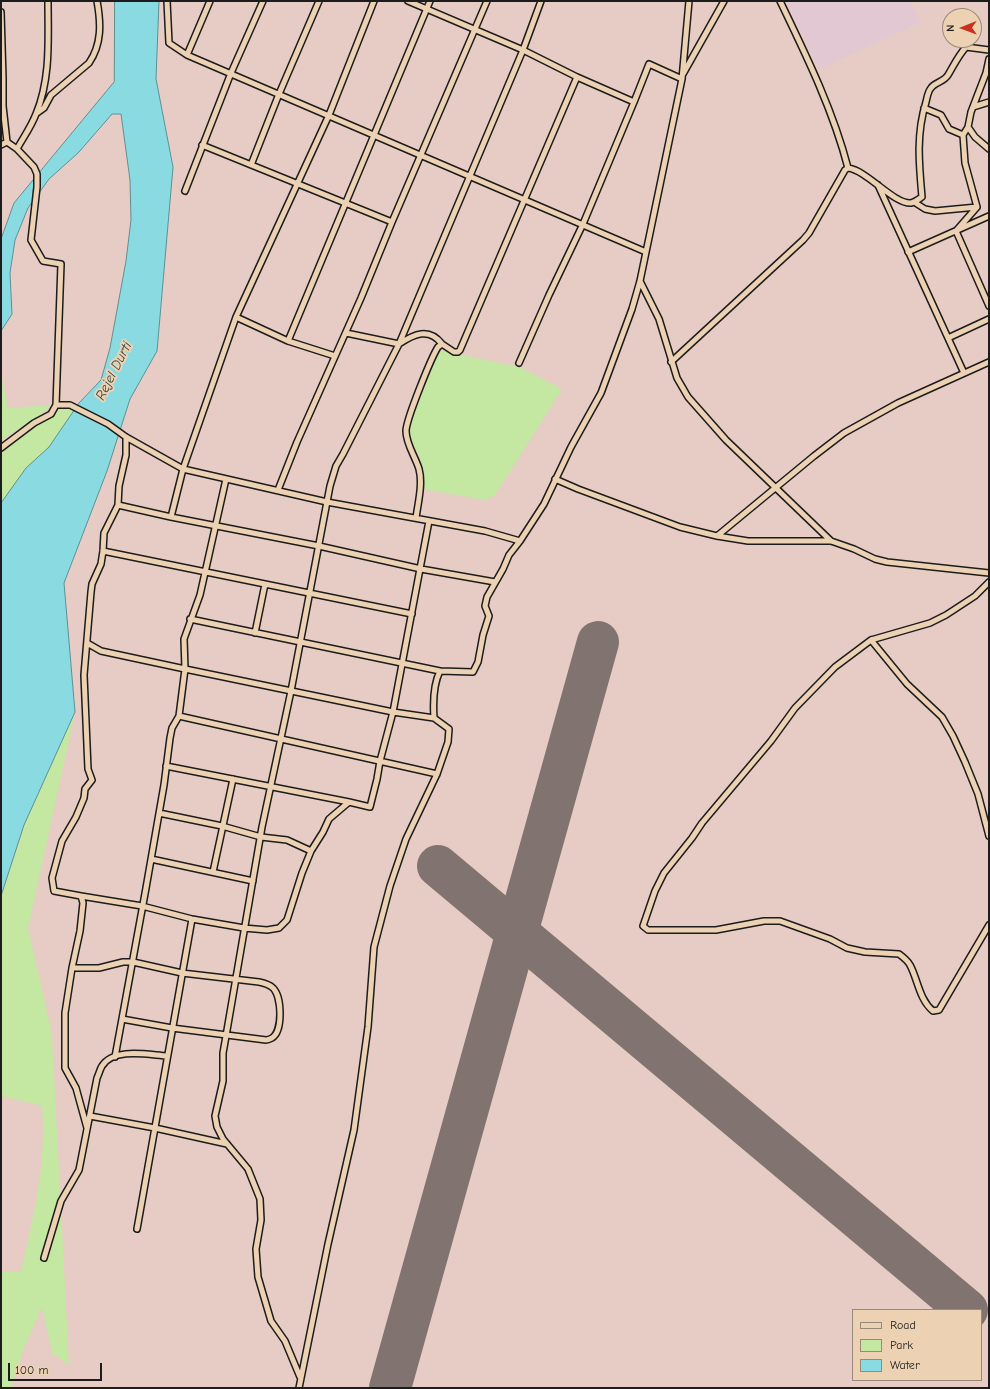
<!DOCTYPE html>
<html>
<head>
<meta charset="utf-8">
<style>
	body { margin:0 }
	#map { position:relative; width:990px; height:1389px; overflow:hidden; background:#e6ccc5; font-family:"Comic Neue",sans-serif }
	canvas { display:block }
	.frame { position:absolute; inset:0; border:2px solid #1c1c1c; pointer-events:none }
	.legend { position:absolute; left:852px; top:1309px; width:130px; height:72px; box-sizing:border-box; background:#ecd1b3; border:1px solid #998977; margin:0; padding:5px 7px; list-style:none; font-size:12px; color:#1c1c1c }
	.legend li { display:flex; align-items:center; gap:8px; height:20px }
	.legend b { width:20px; border:1px solid #998977 }
	.north { position:absolute; left:942px; top:8px; width:40px; height:40px; box-sizing:border-box; background:#ecd1b3; border:1px solid #998977; border-radius:50%; rotate:269deg; font-size:11px; font-weight:700; line-height:16px; text-align:center; color:#1c1c1c }
	.north::after { content:''; display:block; margin:auto; width:14px; height:18px; background:#c8321e; clip-path:polygon(50% 0,100% 100%,50% 72%,0 100%) }
	.scale { position:absolute; left:8px; top:1363px; width:94px; height:18px; box-sizing:border-box; border:2px solid #1c1c1c; border-top:0; padding-left:5px; font-size:12px; line-height:14px; white-space:nowrap; color:#1c1c1c; -webkit-text-stroke:3px #ecd1b3; paint-order:stroke }
</style>
</head>
<body>
<div id="map">
<canvas width="990" height="1389"></canvas>
<div class="frame"></div>
<ul class="legend">
<li><b style="height:5px;background:#ecd1b3"></b>Road</li>
<li><b style="height:11px;background:#c4e7a1"></b>Park</li>
<li><b style="height:11px;background:#8adbe1"></b>Water</li>
</ul>
<div class="north">N</div>
<div class="scale">100 m</div>
</div>
<script>
const c = document.querySelector('canvas').getContext('2d');
c.lineJoin = 'round';
function fillPath(path, color) { c.fillStyle = color; c.fill(path, 'evenodd'); }
function trace(path, color, width, dash) { c.strokeStyle = color; c.lineWidth = width; c.lineCap = dash ? 'butt' : 'round'; c.setLineDash(dash || []); c.stroke(path); }
function label(font, color, halo, rows, align = 'center') {
  c.font = font + ' "Comic Neue",sans-serif'; c.lineWidth = 4; c.setLineDash([]); c.textBaseline = 'middle'; c.strokeStyle = halo; c.fillStyle = color; for (const [text, x, y, turn = 0] of rows) {
    c.save(); c.translate(x, y); c.rotate((+turn || 0) * Math.PI / 180); c.textAlign = isNaN(turn) ? turn : align; if (halo) c.strokeText(text, 0, 0); c.fillText(text, 0, 0); c.restore();
  }
}
const built = new Path2D(`
	M786 1H909L921 22 819 69Z`);
const green = new Path2D(`
	M439 350 519 367 562 389 499 489 494 496 484 500 423 489C423 481 424 472 422 464 418 450 407 439 408 425Z
	M1 374 8 408 52 405C37 419 18 428 1 440Z
	M57 407H70L74 410 49 448 26 468 1 503V451L35 425 52 417Z
	M75 712 28 928 52 1034 69 1365 52 1353 42 1307 24 1348 11 1388H1V1271L21 1272C33 1218 47 1162 42 1106L1 1096V896L24 825Z`);
const water = new Path2D(`
	M115 1H159L156 79 173 167 157 351 130 399 107 471 64 583 75 712 24 825 1 896V503L26 468 49 447 79 403 101 380 110 348 126 261 131 220 130 180 121 114H112L79 152 49 179 28 208 15 240 10 273 12 314 1 331V239L14 203 114 82Z`);
const runway = new Path2D(`
	M438 866 967 1310
	M390 1388 598 642`);
const street = new Path2D(`
	M167 1 169 43 187 55 646 252
	M408 1 523 50 577 77 634 102 649 64 682 79
	M780 1C806 55 833 110 848 168
	M1 12 3 78
	M187 55 210 1
	M989 59 986 73 971 112 968 127 963 135 965 163 977 207 956 231 989 306
	M683 74 724 1
	M1 78H3V106L7 142 17 149 34 167 37 174V187L31 240 43 261 61 264 56 405 51 414 34 423 1 448
	M973 107 989 102
	M924 108 941 115 949 129 963 135
	M37 113 44 108 51 95 89 63C102 44 101 23 97 1
	M968 127 975 137 989 149
	M1 145 7 142
	M202 145 392 222
	M17 149C23 138 31 127 36 114 51 78 48 39 48 1
	M251 165 279 94 319 1
	M848 168C867 170 893 204 911 203 915 202 919 199 922 197 919 164 916 134 926 102 927 98 928 91 931 88 935 82 944 82 948 75 954 65 958 56 966 47L989 50
	M878 185 964 373
	M185 191 231 73 263 1
	M914 202 925 209 935 211 977 207
	M908 252 989 216
	M640 281 659 319 677 378 688 397 726 440 831 541
	M236 317 288 341 335 356
	M346 333 399 344C414 334 429 327 442 344
	M948 338 989 319
	M288 341 430 1
	M671 362 803 240 809 233 845 170 848 168
	M519 363 549 295 583 224 634 102
	M56 405H70L108 424 126 437 183 469 327 502 485 531 520 541
	M555 479 578 489 680 527 717 536 748 541H831L854 549 875 559 887 562 989 573
	M278 490 297 442 361 298 392 222 487 1
	M118 505 171 517 319 546 421 569 495 582
	M171 517 183 469 236 317 329 115 374 1
	M416 518C418 503 423 484 419 469 415 456 406 444 406 431 406 420 431 358 438 347L442 344 454 352H458L460 350 577 77
	M717 536 814 456 844 433 898 403 989 362
	M103 551 412 614
	M989 582 975 596 946 615 930 623 871 640 835 667 795 708 771 741 702 823 692 838 664 873 655 891 643 926 648 930H716L764 921H780L830 939 847 948 865 952 899 954C903 957 908 961 910 965 918 980 919 999 933 1011L939 1010 989 925
	M190 619 440 671
	M255 633 265 584
	M871 640 907 684 942 717 953 736 965 762 978 794 989 836
	M87 643 101 651 185 669 393 712 434 718
	M179 716 437 774
	M166 766 349 802
	M159 813 222 826 261 837 287 840 311 851
	M151 859 253 881
	M213 872 233 779
	M81 896 142 906 192 919 244 928 267 930 279 928 287 920 302 873 311 851 323 832 329 819 349 802 370 807 377 779 380 761 393 712 429 521
	M72 968H99L123 962H133L182 973 259 982C264 983 269 984 273 988 282 997 283 1031 272 1038 270 1039 268 1040 266 1040L172 1028 122 1019
	M115 1057 146 888 164 785 170 738 172 728 179 716 185 669 184 639 200 595 226 479
	M90 1116 155 1128 227 1144
	M87 1128 76 1088 65 1068V1013L72 968 80 931 83 903 81 896 54 891 52 878 62 841 76 817 84 798 85 789 92 780 88 769 84 675 91 592 92 584 101 564 103 551 104 533 118 505 119 486 126 455V437
	M137 1229 192 919
	M44 1258 61 1201 79 1170 97 1078C99 1074 100 1069 102 1066 114 1047 149 1055 167 1056
	M300 1377 285 1341 271 1321 258 1277 256 1249 261 1220 260 1199 248 1169 223 1139 217 1127 215 1116 223 1081V1053L226 1036 262 827 291 691 330 486 336 466 343 454 399 344 523 50 541 1
	M299 1388 328 1244 354 1130 368 1027 374 947 390 886 406 839 437 774 448 742 449 729 434 718C433 703 433 685 440 671L473 672 478 662 483 635 489 616 485 606 487 597 503 569 509 555 520 541 544 504 571 447 601 393 632 309 640 281 682 79 689 1`);
const waterNames = [
	["Rejel Durti",114,371,-63]
];
fillPath(built, '#e2c8d2');
fillPath(green, '#c4e7a1');
fillPath(water, '#8adbe1');
trace(water, '#5e8f92', 1);
trace(runway, '#817470', 42);
trace(street, '#1c1c1c', 8);
trace(street, '#ecd1b3', 5);
label('italic 14px', '#324243', '#ecd1b3', waterNames);
</script>
</body>
</html>
